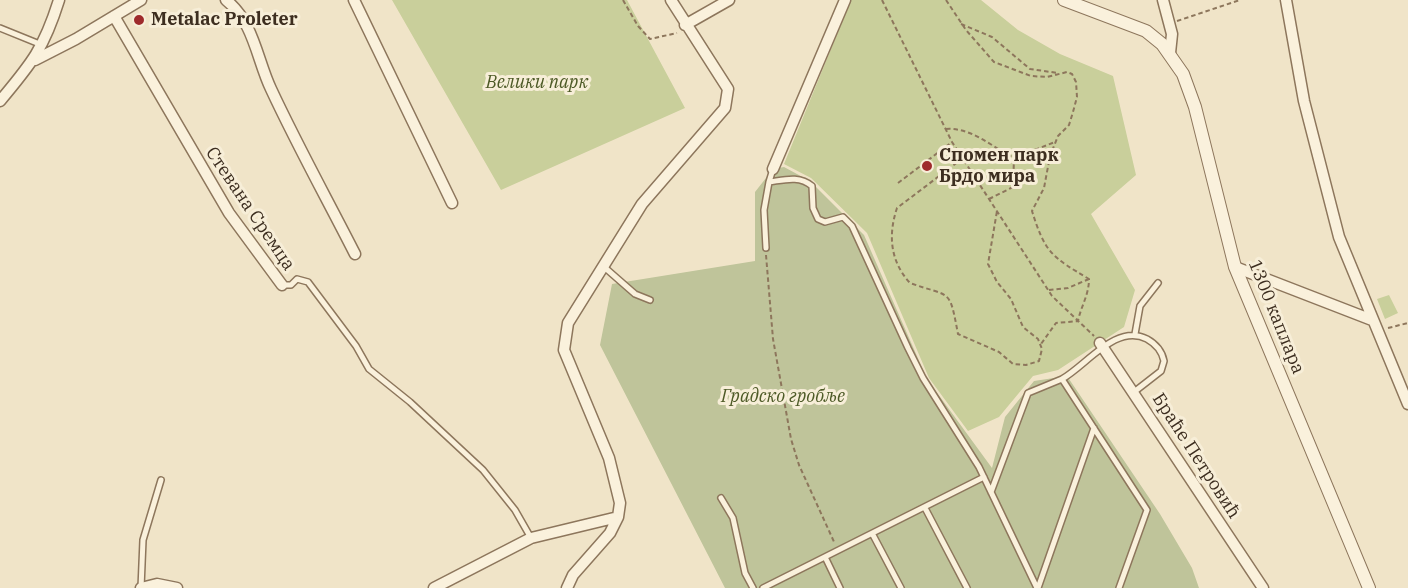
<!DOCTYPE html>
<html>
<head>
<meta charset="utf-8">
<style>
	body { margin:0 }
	canvas { display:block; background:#f0e4c8 }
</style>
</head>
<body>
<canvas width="1408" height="588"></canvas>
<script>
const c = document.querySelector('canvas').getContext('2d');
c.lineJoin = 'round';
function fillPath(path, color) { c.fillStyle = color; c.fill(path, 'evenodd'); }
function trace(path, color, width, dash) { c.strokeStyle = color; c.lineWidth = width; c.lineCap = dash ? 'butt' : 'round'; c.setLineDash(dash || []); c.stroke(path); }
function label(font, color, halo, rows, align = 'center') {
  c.font = font + ' "IBM Plex Serif",serif'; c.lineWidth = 6; c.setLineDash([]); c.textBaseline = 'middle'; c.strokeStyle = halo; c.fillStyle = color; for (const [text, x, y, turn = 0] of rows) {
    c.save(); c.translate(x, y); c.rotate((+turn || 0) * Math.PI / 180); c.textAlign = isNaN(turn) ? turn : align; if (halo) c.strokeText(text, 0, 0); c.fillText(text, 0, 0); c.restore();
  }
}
const green = new Path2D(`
	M392 0H627L685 108 501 190Z
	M851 0H981L1018 30 1060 54 1113 76 1136 175 1091 214 1135 290 1124 327 1058 370 1033 376 999 417 968 431 929 378 867 233 811 178 784 164Z
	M1389 295 1398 313 1385 319 1377 299Z`);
const cemetery = new Path2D(`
	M784 167 810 181 864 235 927 379 992 468 1005 417 1034 381 1067 376 1160 514 1192 568 1199 588H725L600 345 612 284 755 261V192L773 169Z`);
const path = new Path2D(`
	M623 0 638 26 650 39 677 33
	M882 0 952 142 1052 296 1094 336
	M946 0 966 30 994 62 1031 76 1047 77 1067 72 1072 74 1076 82 1077 97 1073 112 1069 125 1058 136 1050 156 1044 188 1032 211C1045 253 1052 257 1089 279 1089 295 1081 306 1078 321L1056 323 1041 344
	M1177 21 1240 0
	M961 24 992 37 1030 69 1058 73
	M946 129C971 127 992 147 1014 158L1055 142
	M963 158 897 208C888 235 890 261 910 283 952 298 949 287 958 334L999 352 1013 364 1026 365 1039 361 1042 349 1038 339 1023 327 1011 299 997 282 988 264 997 211
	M898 183 952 142
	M989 199 1013 187 1014 158
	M766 255 773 339 791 439 799 465 835 544
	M1049 290 1068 288 1089 279
	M1388 328 1408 323`);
const service = new Path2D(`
	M0 28 42 45
	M773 169 769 182C784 180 799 175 812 186L813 208 818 219 825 222 843 217 852 226 908 348 923 378 979 467 1037 588
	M766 248 764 210 769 182
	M603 266 635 294 650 300
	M282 285H291L297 279 308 282 356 346 369 369 410 402 483 470 515 510 531 538
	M1135 334 1140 306 1158 283
	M991 492 1028 393 1062 379
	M721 498 733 518 745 573 753 588
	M925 508 967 588
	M873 535 901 588
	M826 559 840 588
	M141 588 143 540 161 480
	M763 588 984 477
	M1038 588 1094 428
	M1119 588 1147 510 1062 379C1087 365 1116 323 1147 339 1156 344 1162 351 1164 361L1161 371 1134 392`);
const minor = new Path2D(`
	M226 0C254 22 257 60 271 89 297 145 327 199 355 254
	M354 0 452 203
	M1163 0 1172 34 1170 53
	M1286 0 1304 101 1339 237 1408 404
	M114 16 229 213 282 285
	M685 25 729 0
	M35 60 76 39 141 0
	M0 101C32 63 44 48 59 0
	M773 169 845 0
	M1235 267 1372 320
	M1100 343 1263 588
	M141 588 157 584 177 588
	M434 588 531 538 618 517
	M567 588 573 575 610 533 618 517 620 503 609 458 564 350 568 323 642 204 725 108 728 89 671 0`);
const tertiary = new Path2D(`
	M1064 0 1146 31 1162 44 1183 74 1195 107 1235 267 1369 588`);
const markers = [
	[139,20,6,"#9e2a2b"],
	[927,166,6,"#9e2a2b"]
];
const poiNames = [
	["Metalac Proleter",151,20],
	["Спомен парк",939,156],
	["Брдо мира",939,177]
];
const parkNames = [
	["Велики парк",537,83],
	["Градско гробље",783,397]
];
const streetNames = [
	["Стевана Сремца",250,209,56],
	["1300 каплара",1276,317,68],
	["Браће Петровић",1196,456,57]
];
fillPath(green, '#c9cf9b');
fillPath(cemetery, '#bfc49a');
trace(service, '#8d765c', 8);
trace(minor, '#8d765c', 13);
trace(tertiary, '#8d765c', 14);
trace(path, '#8d765c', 2, [4.5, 3]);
trace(service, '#faf1dc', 5);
trace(minor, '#faf1dc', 10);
trace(tertiary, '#faf1dc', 12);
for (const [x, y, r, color] of markers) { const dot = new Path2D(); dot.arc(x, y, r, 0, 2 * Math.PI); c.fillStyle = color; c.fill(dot); trace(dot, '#f7eed8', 2); }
label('bold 18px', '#3d2e20', '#f7eed8', poiNames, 'left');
label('italic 18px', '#4d5a26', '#f7eed8', parkNames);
label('18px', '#3d2e20', '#f7eed8', streetNames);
</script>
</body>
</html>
